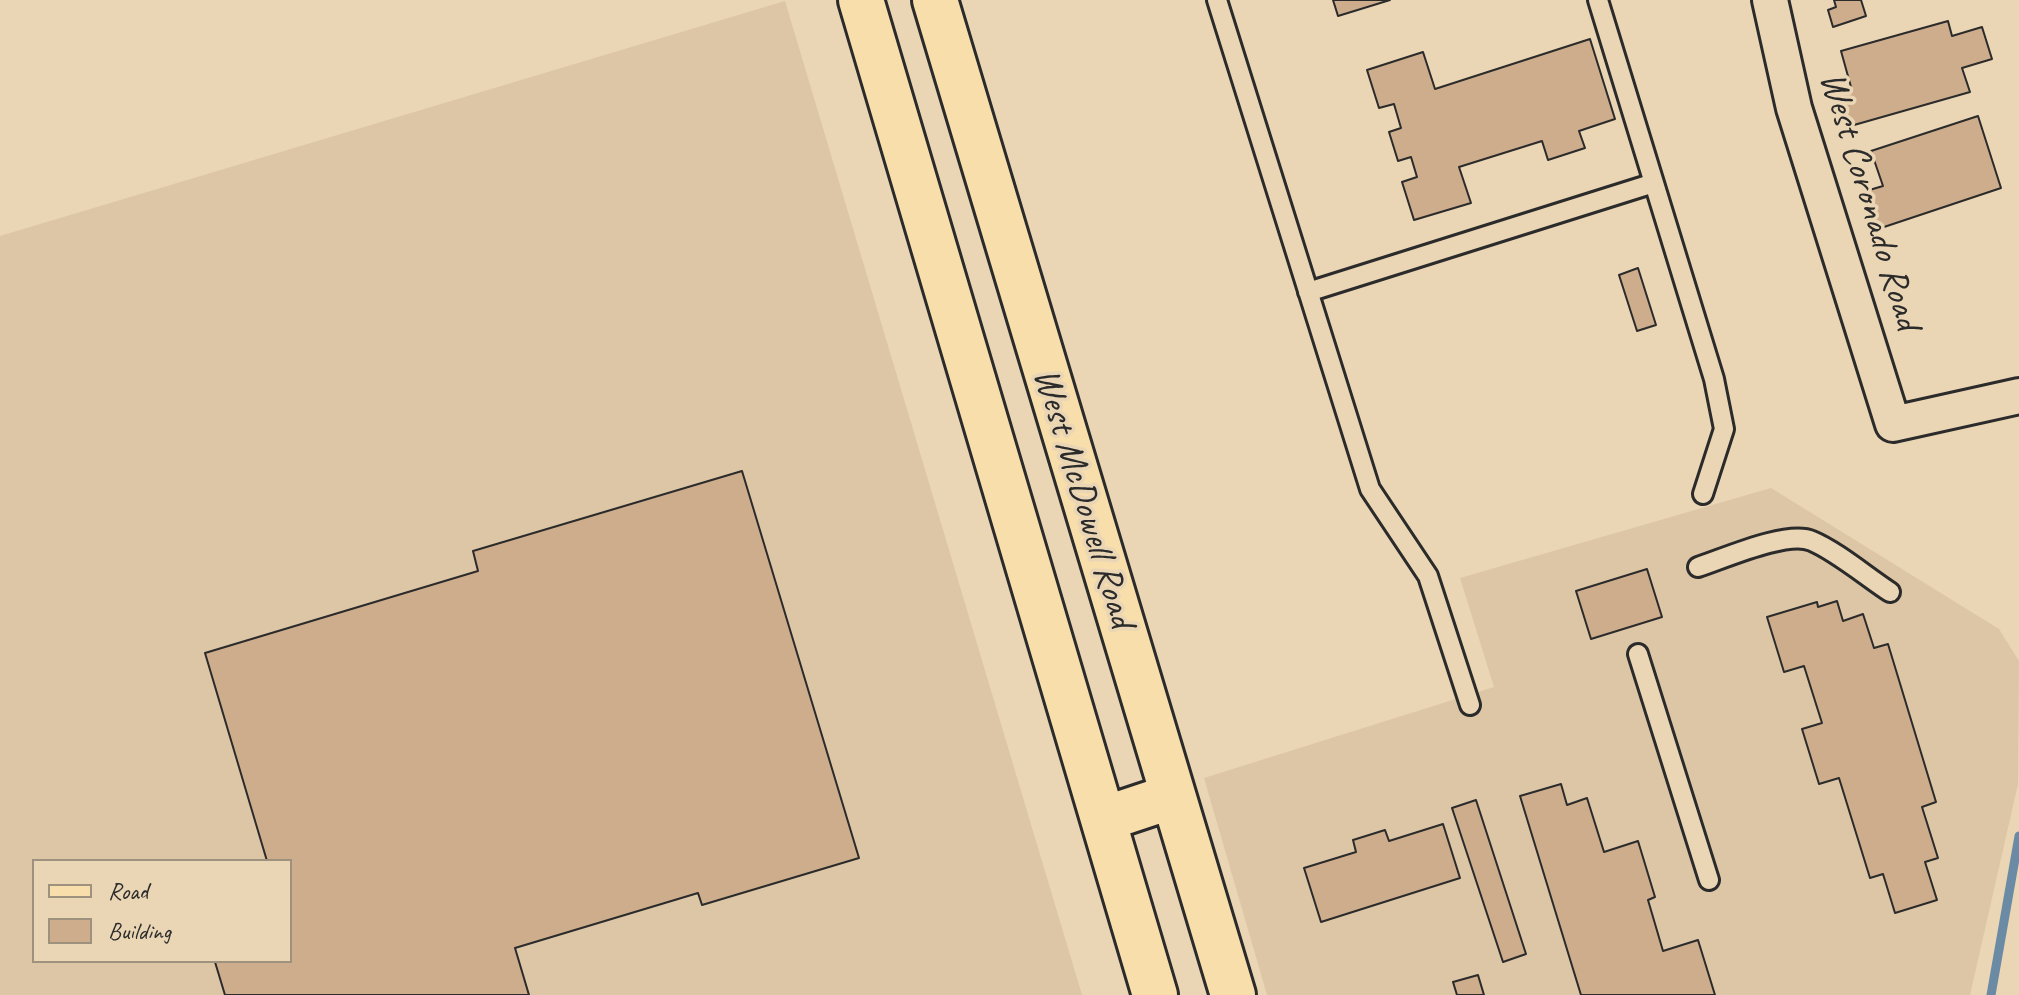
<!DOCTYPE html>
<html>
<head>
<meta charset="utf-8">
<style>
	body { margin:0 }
	#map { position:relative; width:2019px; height:995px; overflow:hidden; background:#ead5b4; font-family:Caveat,sans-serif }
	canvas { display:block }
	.legend { position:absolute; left:32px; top:859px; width:260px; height:104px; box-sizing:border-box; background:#ead5b4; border:2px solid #9e917d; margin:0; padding:10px 14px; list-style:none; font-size:24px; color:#2b2b2b }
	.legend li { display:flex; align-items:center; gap:16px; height:40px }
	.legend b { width:40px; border:2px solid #9e917d }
</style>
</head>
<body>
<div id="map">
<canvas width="2019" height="995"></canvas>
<ul class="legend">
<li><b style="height:10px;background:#f8deab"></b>Road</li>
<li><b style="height:22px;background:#cdad8b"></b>Building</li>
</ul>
</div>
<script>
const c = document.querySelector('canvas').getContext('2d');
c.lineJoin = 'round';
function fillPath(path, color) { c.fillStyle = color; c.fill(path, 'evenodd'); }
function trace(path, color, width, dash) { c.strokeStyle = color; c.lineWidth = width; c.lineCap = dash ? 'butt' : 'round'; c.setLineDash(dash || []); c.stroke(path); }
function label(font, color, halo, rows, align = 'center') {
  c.font = font + ' Caveat,sans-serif'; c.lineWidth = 7; c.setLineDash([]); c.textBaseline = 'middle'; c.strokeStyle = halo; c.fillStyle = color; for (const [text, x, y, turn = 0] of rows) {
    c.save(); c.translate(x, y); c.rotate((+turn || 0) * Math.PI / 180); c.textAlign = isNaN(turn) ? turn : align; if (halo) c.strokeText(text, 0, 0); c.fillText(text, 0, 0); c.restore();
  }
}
const built = new Path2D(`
	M785 1 1082 995H0V236ZM34 861H290V961H34Z
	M1771 488 1999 629 2019 661 2018 784 1970 995H1267L1204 778 1494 687 1460 578Z`);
const stream = new Path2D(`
	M1991 995 2019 836`);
const building = new Path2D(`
	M1333 0H1390L1338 16Z
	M1834 0H1861L1866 16 1833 27 1828 10 1836 7Z
	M1948 21 1952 36 1982 27 1992 59 1962 68 1970 92 1847 127 1836 91 1851 87 1841 51Z
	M1590 39 1615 119 1579 131 1585 148 1548 160 1542 141 1459 167 1471 203 1414 220 1402 182 1417 177 1411 157 1398 161 1389 132 1401 128 1394 104 1379 108 1367 70 1423 52 1435 89Z
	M1978 116 2001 188 1878 229 1866 191 1883 186 1871 151Z
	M1638 268 1656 325 1637 331 1619 275Z
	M742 471 859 858 702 905 698 893 515 948 529 995H225L215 962 290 961V861H267L205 653 478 571 473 551Z
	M1647 569 1662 617 1591 639 1576 591Z
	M1837 601 1843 621 1863 614 1874 648 1888 644 1936 802 1922 807 1938 858 1925 862 1937 900 1895 913 1883 874 1870 878 1839 778 1819 784 1802 729 1822 723 1804 666 1784 672 1767 617 1817 602 1818 607Z
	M1561 784 1567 805 1587 798 1604 852 1638 841 1655 897 1648 900 1663 951 1698 940 1715 995H1581L1520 796Z
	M1476 800 1526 954 1503 962 1452 808Z
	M1443 824 1460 878 1321 922 1304 868 1356 852 1353 840 1385 830 1389 841Z
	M1478 975 1484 995H1457L1453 982Z`);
const service = new Path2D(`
	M1217 0 1370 489 1428 576 1470 705
	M1598 0 1714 379 1724 429 1703 494
	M1308 292 1654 183
	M1698 567C1723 559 1787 530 1812 541 1836 551 1867 577 1890 592
	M1638 654 1709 880`);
const minor = new Path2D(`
	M1770 0 1794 108 1893 424 2019 396`);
const primary = new Path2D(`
	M861 0 1155 995
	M935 0 1233 995
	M1104 819 1173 796`);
const streetNames = [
	["West Coronado Road",1869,201,73],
	["West McDowell Road",1083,498,73]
];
fillPath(built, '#ddc6a6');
trace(stream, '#6b8ba4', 9);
fillPath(building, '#cdad8b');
trace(building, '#2b2b2b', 2);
trace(service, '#2b2b2b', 24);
trace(minor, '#2b2b2b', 40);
trace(primary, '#2b2b2b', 50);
trace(service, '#ead5b4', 18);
trace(minor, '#ead5b4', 34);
trace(primary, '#f8deab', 44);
label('38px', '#2b2b2b', '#ead5b4', streetNames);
</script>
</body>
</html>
